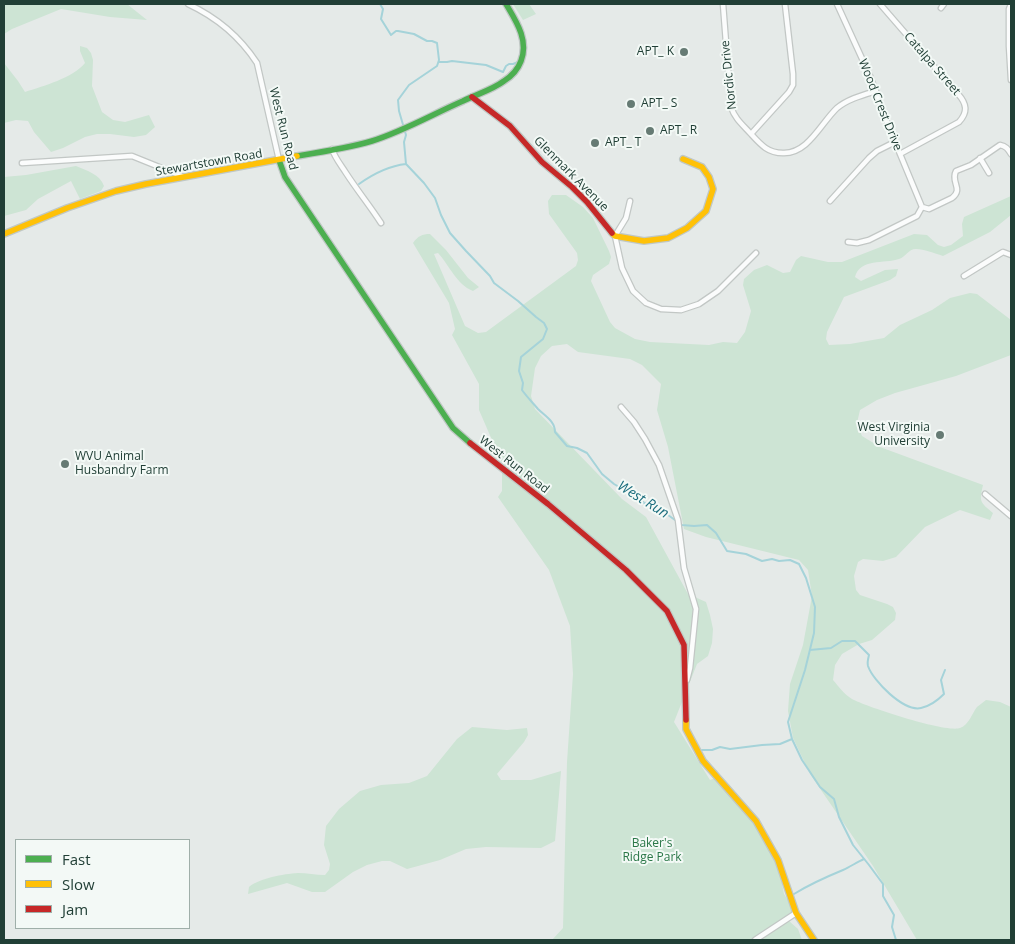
<!DOCTYPE html>
<html>
<head>
<meta charset="utf-8">
<style>
	body { margin:0 }
	#map { position:relative; width:1015px; height:944px; overflow:hidden; background:#e5eae8; font-family:"Open Sans",sans-serif }
	canvas { display:block }
	.frame { position:absolute; inset:0; border:5px solid #213f36; pointer-events:none }
	.legend { position:absolute; left:15px; top:839px; width:175px; height:90px; box-sizing:border-box; background:#f3f9f6; border:1px solid #9fafa9; margin:0; padding:6px 9px; list-style:none; font-size:15px; color:#213f36 }
	.legend li { display:flex; align-items:center; gap:10px; height:25px }
	.legend b { width:25px; border:1px solid #9fafa9 }
</style>
</head>
<body>
<div id="map">
<canvas width="1015" height="944"></canvas>
<div class="frame"></div>
<ul class="legend">
<li><b style="height:6px;background:#4caf50"></b>Fast</li>
<li><b style="height:6px;background:#ffc107"></b>Slow</li>
<li><b style="height:6px;background:#c62828"></b>Jam</li>
</ul>
</div>
<script>
const c = document.querySelector('canvas').getContext('2d');
c.lineJoin = 'round';
function fillPath(path, color) { c.fillStyle = color; c.fill(path, 'evenodd'); }
function trace(path, color, width, dash) { c.strokeStyle = color; c.lineWidth = width; c.lineCap = dash ? 'butt' : 'round'; c.setLineDash(dash || []); c.stroke(path); }
function label(font, color, halo, rows, align = 'center') {
  c.font = font + ' "Open Sans",sans-serif'; c.lineWidth = 4; c.setLineDash([]); c.textBaseline = 'middle'; c.strokeStyle = halo; c.fillStyle = color; for (const [text, x, y, turn = 0] of rows) {
    c.save(); c.translate(x, y); c.rotate((+turn || 0) * Math.PI / 180); c.textAlign = isNaN(turn) ? turn : align; if (halo) c.strokeText(text, 0, 0); c.fillText(text, 0, 0); c.restore();
  }
}
const green = new Path2D(`
	M4 4H127L147 20 110 17 61 9 12 29 4 34Z
	M513 4H529L536 14 523 20Z
	M80 46 87 48 91 53 93 60 92 86 102 112 113 120 125 122 149 115 155 127 146 135 134 137 110 134H97L85 137 63 148 51 152 34 132 28 121 16 120 4 123V63L18 81 25 92C43 86 73 78 85 63L80 51Z
	M76 166C87 171 100 174 104 186L101 191 80 199 71 181 38 199 26 210 4 216V177L26 175Z
	M552 195H566L583 207 593 218 609 251 611 257 609 264 593 275 591 281 610 322 615 328 635 339 650 342 709 345 723 342 737 343 745 332 751 311 743 285 744 279 754 270 767 265 783 273 790 272 796 260 801 256 828 262H842L914 234 927 235 938 245 944 247 951 245 963 236 962 224 964 217 1011 196V215L990 232 943 256C934 253 924 249 916 249 908 249 906 257 899 259 884 264 860 258 855 277L861 281 885 270 898 269 896 276 890 280 844 297 827 332 826 339 829 345 850 344 884 338 900 325 932 310 950 298 970 293 977 294 1011 320V355L956 376 895 393 877 400 860 410 857 423 862 436 880 447 983 485C979 502 980 502 993 513L990 520 960 510 925 527 896 557 883 561 863 559 858 562 854 576 856 590 860 595 887 604 893 607 896 613 895 620 872 640 859 644 842 654 835 665 833 680C839 687 844 694 852 699 867 707 946 733 960 728 969 725 972 713 977 707 980 705 983 702 986 700L1000 702 1011 707V940H917L873 866 810 774 793 738 788 711 790 684 803 645 812 596 808 570 799 560 706 537 684 529 668 447 657 410 661 384 642 365 630 359 578 352 567 344 552 346 541 356 535 368 531 396 535 409 622 499 646 517 688 594 706 602 710 615 713 629 712 643 708 656 697 664 674 722 710 780 715 778 760 831 779 868 784 894 796 913 789 921 798 929 802 940H552L563 928 567 762 573 674 570 626 549 570 498 497 502 491V463L479 410V384L452 335 455 329 449 303 413 243C418 236 422 234 430 234L446 250 468 278 479 287 473 291C456 284 450 266 438 253L434 254 465 326 478 333 486 332 576 266 578 260 577 253 549 214 548 201Z
	M472 727 507 730 527 728 528 735 524 742 497 774 501 780H531L561 771 555 841 541 848 486 847 466 849 440 860 407 869 390 861H382L367 865 353 872 325 892H312L287 883 248 894 249 887C260 878 283 874 298 873 307 873 316 875 325 875L329 870 330 864 324 845 326 826 339 809 360 791 381 785 409 783 427 776 457 739Z`);
const stream = new Path2D(`
	M380 4 383 9 381 19 391 35 396 31H398L414 34 427 41H432L437 43 439 60 437 66 409 85 398 100 399 111 406 135 404 142 406 164 424 183 435 198 441 215 450 233 466 251 490 276 494 283 518 301 536 317 544 323 547 329 543 339 521 357 519 371 523 383 522 390C527 397 533 403 538 409 545 416 555 421 555 432L567 446 577 448 587 453 602 474 614 484 626 491 637 495 644 503 654 505 682 525 694 526 707 525 716 533 727 551 746 554 762 561 772 559 779 561 790 560 799 564 806 578 815 607 814 633 805 670 788 722 792 739 802 760 820 787 834 799 839 817 853 845 869 865 883 884V896L894 915 892 927 896 940
	M439 62H447L452 61 486 65 503 72 506 66 509 64H513L518 62
	M359 184C373 174 388 166 406 164
	M810 650 831 648 842 641H855L869 655C868 659 867 662 868 666 873 681 904 712 921 708 931 706 938 700 944 694L941 680 945 670
	M702 750H712L720 747 730 749 762 745 780 744 792 739
	M794 894C810 884 826 877 843 870 850 867 857 862 864 859`);
const street = new Path2D(`
	M188 4C216 17 240 37 257 63L279 160
	M723 4 731 107C735 119 743 125 751 134 761 145 768 153 783 153 808 154 821 123 837 108 848 99 863 95 876 91
	M837 4 870 76 888 125 922 207
	M880 4 958 94C967 104 968 112 959 122L900 154
	M1011 4 1009 9V46L1011 80
	M941 8 944 4
	M751 134 789 92 793 85V74L785 4
	M332 149C335 158 341 165 346 173 357 190 370 206 381 223
	M980 158 989 173
	M22 163 132 156 184 177
	M630 201 626 218 615 236 622 268 633 291 646 303 661 309 681 310 699 304 718 291 756 253
	M830 201 869 158 877 151 895 142
	M848 242 857 243 869 240 917 216 922 207 929 209 952 198C964 189 950 182 956 171L971 165 1000 145C1006 146 1008 149 1011 154
	M964 276 1003 252 1011 255
	M621 407 634 422 645 439 659 465 678 520 684 568 696 609 690 668 687 680
	M985 494 1011 516
	M755 940 796 913`);
const fast = new Path2D(`
	M297 156C322 152 348 148 372 141 404 131 433 114 463 101 477 94 492 90 504 81 512 76 518 69 521 61 529 40 516 21 506 4
	M279 160 285 177 453 428 470 443`);
const slow = new Path2D(`
	M612 233 615 236 644 241 668 238 687 228 706 211 713 189 709 177 702 167 683 159
	M4 234 67 208 116 191 146 184 297 156
	M686 720V729L703 761 756 821 778 860 796 913 814 940`);
const jam = new Path2D(`
	M472 97 510 126 542 162 572 187 587 202 612 233
	M470 443 548 504 626 570 667 611 684 645 686 720`);
const markers = [
	[684,52,5,"#667b74"],
	[631,104,5,"#667b74"],
	[650,131,5,"#667b74"],
	[595,143,5,"#667b74"],
	[940,435,5,"#667b74"],
	[65,464,5,"#667b74"]
];
const poiNames = [
	["APT_ K",674,52,"right"],
	["APT_ S",641,104],
	["APT_ R",660,131],
	["APT_ T",605,143],
	["West Virginia",930,428,"right"],
	["University",930,442,"right"],
	["WVU Animal",75,457],
	["Husbandry Farm",75,471]
];
const streetNames = [
	["Catalpa Street",932,64,49],
	["Nordic Drive",729,75,-96],
	["Wood Crest Drive",880,105,68],
	["West Run Road",283,129,76],
	["Stewartstown Road",209,163,-10],
	["Glenmark Avenue",571,174,45],
	["West Run Road",514,465,38]
];
const parkNames = [
	["Baker's",652,844],
	["Ridge Park",652,858]
];
const waterNames = [
	["West Run",643,500,32]
];
fillPath(green, '#cde4d4');
trace(stream, '#a5d3d9', 2);
trace(street, '#c2c7c5', 7);
trace(fast, '#c0c8c5', 8);
trace(slow, '#c0c8c5', 8);
trace(jam, '#c0c8c5', 8);
trace(street, '#fbfcfc', 4.5);
trace(fast, '#4caf50', 5.5);
trace(slow, '#ffc107', 5.5);
trace(jam, '#c62828', 5.5);
for (const [x, y, r, color] of markers) { const dot = new Path2D(); dot.arc(x, y, r, 0, 2 * Math.PI); c.fillStyle = color; c.fill(dot); trace(dot, '#f3f9f6', 2); }
label('12px', '#213f36', '#f3f9f6', poiNames, 'left');
label('12px', '#213f36', '#f3f9f6', streetNames);
label('12px', '#2a7747', '#f3f9f6', parkNames);
label('italic 14px', '#1a6d7d', '#f3f9f6', waterNames);
</script>
</body>
</html>
